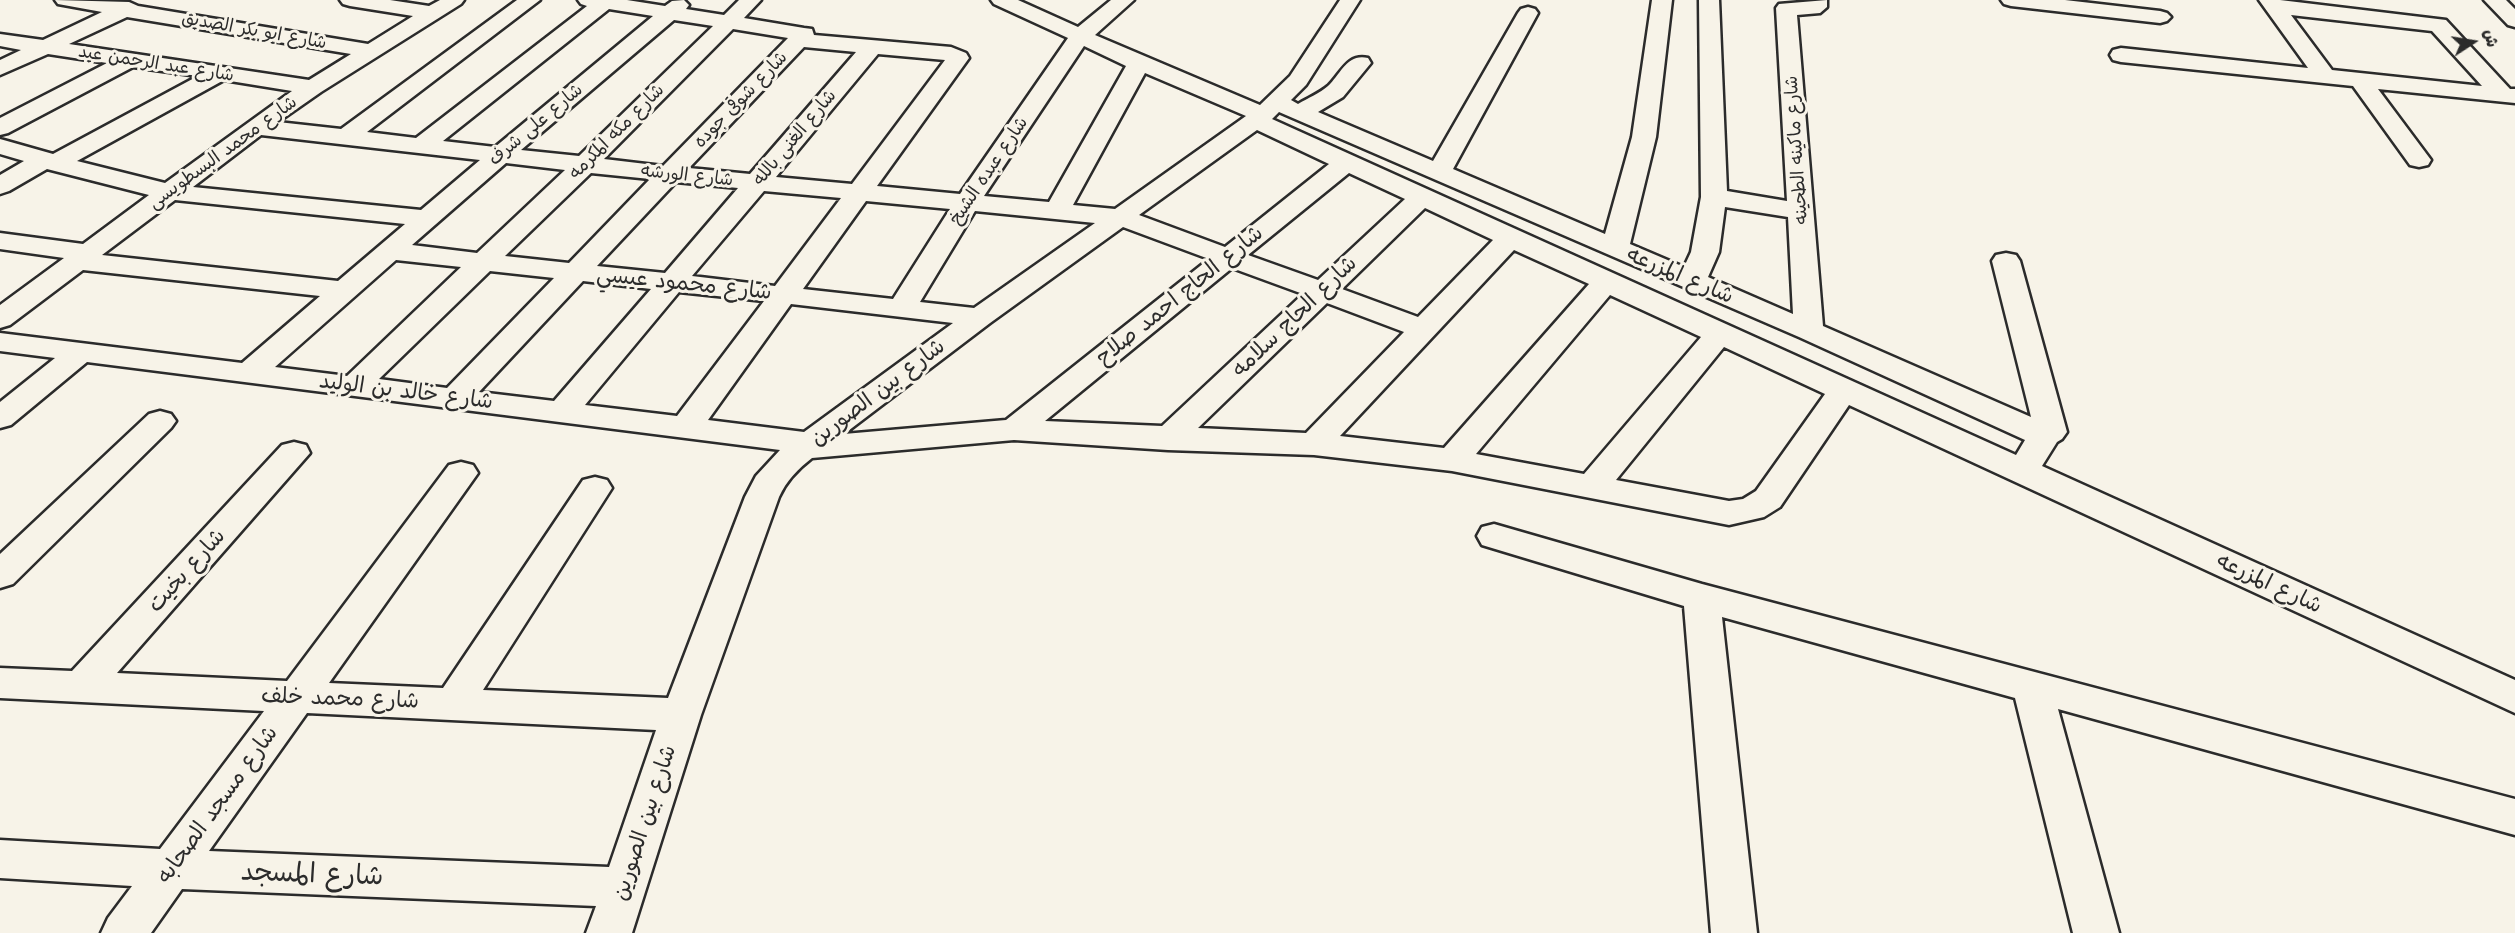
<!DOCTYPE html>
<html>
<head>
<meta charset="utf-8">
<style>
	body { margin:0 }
	#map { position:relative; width:2515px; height:933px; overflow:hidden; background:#f7f3e8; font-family:"Shantell Sans","Playpen Sans Arabic",sans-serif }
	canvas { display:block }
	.north { position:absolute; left:2443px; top:12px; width:60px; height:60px; -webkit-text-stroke:4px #f7f3e8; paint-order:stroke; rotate:78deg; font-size:16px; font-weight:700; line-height:24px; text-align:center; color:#2b2b2b }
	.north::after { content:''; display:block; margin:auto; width:21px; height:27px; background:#2b2b2b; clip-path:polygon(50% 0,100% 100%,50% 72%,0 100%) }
</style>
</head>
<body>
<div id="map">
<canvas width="2515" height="933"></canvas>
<div class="north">ش</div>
</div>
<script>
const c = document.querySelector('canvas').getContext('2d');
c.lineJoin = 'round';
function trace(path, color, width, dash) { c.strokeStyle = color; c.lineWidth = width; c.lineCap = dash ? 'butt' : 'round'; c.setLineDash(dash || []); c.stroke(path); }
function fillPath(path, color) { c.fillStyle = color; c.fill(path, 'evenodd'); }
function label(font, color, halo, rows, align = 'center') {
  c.font = font + ' "Shantell Sans","Playpen Sans Arabic",sans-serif'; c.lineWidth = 6; c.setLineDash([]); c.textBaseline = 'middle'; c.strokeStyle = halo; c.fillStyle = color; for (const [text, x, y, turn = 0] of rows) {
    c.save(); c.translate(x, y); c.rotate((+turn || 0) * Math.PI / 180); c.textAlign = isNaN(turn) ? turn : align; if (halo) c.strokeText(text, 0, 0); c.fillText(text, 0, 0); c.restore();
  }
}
const minor = new Path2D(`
	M55 0 129 2 138 6 368 44 413 16 350 6 343 4 340 0H390L429 6 440 0H464L461 4 321 92 278 122 341 129 517 0H540L367 132 416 138 587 6 581 4 578 0H627L665 6 672 1 684 0 689 5 686 9 724 15 739 0H761L744 18 804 28 812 29 814 35 951 47 966 53 969 58 877 186 960 194 1068 38 994 4 991 0H1018L1078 27 1111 0H1134L1095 35 1260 105 1290 76 1340 0H1360L1306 85 1291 100 1298 104C1308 98 1320 93 1328 86 1341 74 1347 53 1368 58L1371 63 1343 97 1318 112 1433 161 1518 13 1521 9 1528 7 1535 9 1538 13 1453 169 1605 234 1632 137 1652 0H1672L1656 137 1630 244 1684 267 1691 252 1701 197 1699 0H1719L1727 191 1787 201 1776 8 1779 4 1827 0V7L1820 13 1797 15 1823 326 2031 417 1992 261 1996 255 2006 253 2016 255 2020 261 2067 432 2062 439 2057 442 2042 466 2515 680V713L1849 405 1780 507 1764 517 1729 525 1452 471 1314 455 1168 450 1014 440 812 458C799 468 786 481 779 497L701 715 632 933H586L596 906 182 889 151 933H101L108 918 132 886 0 878V840L160 849 264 711 0 698V668L72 671 282 445 294 442 306 445 310 453 117 673 287 681 449 465 461 462 473 465 478 473 329 683 443 688 583 480 595 477 607 480 612 488 483 690 668 698 745 497 756 476 780 450 87 362 11 425 0 428V402L55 358 0 351V333L242 363 320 296 83 270 10 325 0 328V305L64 258 0 249V233L83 244 149 195 47 169 9 191 0 194V175L24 161 0 154V139L53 154 198 76 133 67 8 133 0 135V118L107 63 48 54 0 75V60L21 50 0 46V34L43 40 102 12 58 4ZM609 9 653 16 495 147 443 141ZM127 17 351 54 309 80 69 44ZM674 20 713 26 579 156 521 150ZM733 29 788 38 663 166 604 159ZM1084 46 1126 66 1049 202 984 196ZM804 47 856 52 750 174 689 168ZM878 54 945 60 852 184 776 177ZM1145 73 1246 116 1115 209 1073 205ZM224 80 292 91 165 183 77 161ZM1279 112 1799 337 2025 440 2016 455 1272 119ZM1257 130 1329 164 1225 247 1139 215ZM261 135 480 160 421 210 193 187ZM506 163 565 170 477 253 412 245ZM591 173 650 179 569 263 505 256ZM1349 173 1405 199 1318 280 1248 255ZM676 182 738 188 665 273 597 266ZM764 191 841 198 775 286 692 276ZM175 200 405 224 338 281 102 255ZM866 201 950 209 893 299 803 289ZM1725 207 1788 217 1793 314 1708 277 1719 252ZM1425 208 1493 240 1418 317 1342 289ZM975 211 1095 223 974 308 920 302ZM1123 227 1209 259 1006 420 844 434 990 323ZM1514 250 1589 284 1444 448 1340 436ZM396 260 461 267 347 376 275 367ZM1232 268 1303 294 1162 426 1045 421ZM490 271 554 278 447 388 379 379ZM583 281 651 289 554 401 479 392ZM679 292 764 301 677 416 585 405ZM1610 295 1701 337 1584 474 1476 454ZM1327 303 1404 332 1306 433 1198 428ZM791 304 953 323 804 432 708 420ZM1724 347 1825 394 1756 491 1743 499 1729 501 1616 480ZM307 713 656 730 609 867 209 851Z
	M2001 0H2065L2160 11 2167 13 2171 17 2167 21 2160 23 2011 6 2004 4Z
	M2259 0H2280L2446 20 2510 89H2515V103L2378 89 2431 160 2428 165 2419 167 2410 165 2353 86 2121 62 2113 60 2110 55 2113 50 2121 48 2308 68ZM2291 15 2432 31 2482 86 2332 70Z
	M2484 0H2506L2515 9V27L2508 25Z
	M160 411 171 414 176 421 171 428 13 584 0 588V554L149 414Z
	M1494 524 1702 584 2515 799V835L2058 709 2119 933H2073L2015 698 1722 617 1757 933H1711L1684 606 1482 545 1477 536 1482 527Z`);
const farStreetnames = [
	["شارع ابو بكر الصديق",254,31,10],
	["شارع عبد الرحمن عيد",156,64,9],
	["شارع شوقى جوده",741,100,-46],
	["شارع على شرف",536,125,-40],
	["شارع مكه المكرمه",617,132,-45],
	["شارع الغنى بالله",795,138,-50],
	["شارع ماكينه الطحينه",1797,150,-94],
	["شارع محمد البسطويسى",223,153,-36],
	["شارع عبده الشيخ",989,171,-56],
	["شارع الورشه",687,176,6]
];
const streetNames = [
	["شارع المزرعه",1680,276,23],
	["شارع محمود عيسي",684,284,6],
	["شارع الحاج احمد صلاح",1180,296,-39],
	["شارع الحاج سلامه",1295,317,-44],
	["شارع خالد بن الوليد",406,392,7],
	["شارع بين الصورين",878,393,-37],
	["شارع بخيت",187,571,-48],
	["شارع المزرعه",2269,584,25],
	["شارع محمد خلف",340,699,2],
	["شارع مسجد الصحابه",218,805,-54],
	["شارع بين الصورين",645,823,-72]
];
const nearStreetnames = [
	["شارع المسجد",312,875,2]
];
trace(minor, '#2b2b2b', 5);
fillPath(minor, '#f7f3e8');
label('18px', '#2b2b2b', '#f7f3e8', farStreetnames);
label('22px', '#2b2b2b', '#f7f3e8', streetNames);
label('27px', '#2b2b2b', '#f7f3e8', nearStreetnames);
</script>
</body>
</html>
